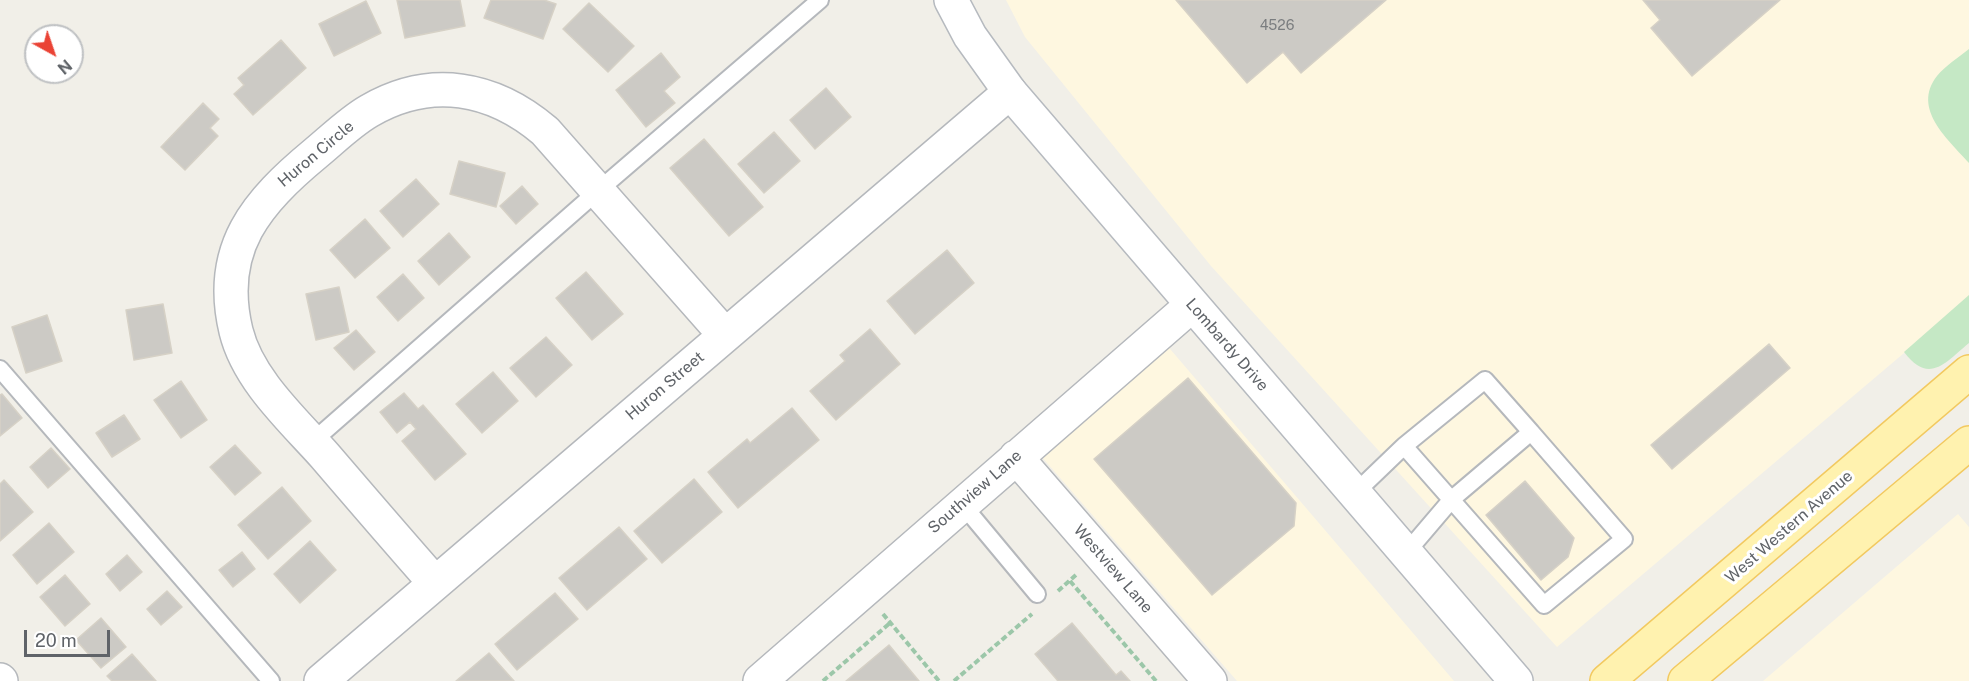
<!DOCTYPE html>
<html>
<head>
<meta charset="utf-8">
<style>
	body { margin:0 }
	#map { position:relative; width:1969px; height:681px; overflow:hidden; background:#f1efe8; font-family:"Public Sans",sans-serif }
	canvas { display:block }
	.north { position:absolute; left:24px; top:24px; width:60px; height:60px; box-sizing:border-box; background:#fff; border:2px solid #bfc1c3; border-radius:50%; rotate:140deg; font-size:16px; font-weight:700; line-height:24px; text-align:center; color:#5f6368 }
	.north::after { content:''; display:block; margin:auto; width:21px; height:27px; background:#ea4335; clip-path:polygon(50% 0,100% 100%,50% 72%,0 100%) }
	.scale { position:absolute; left:24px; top:630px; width:86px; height:27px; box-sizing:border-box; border:3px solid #5f6368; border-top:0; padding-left:8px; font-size:18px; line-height:21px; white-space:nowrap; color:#5f6368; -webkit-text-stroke:4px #fff; paint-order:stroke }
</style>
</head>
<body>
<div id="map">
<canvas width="1969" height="681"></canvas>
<div class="north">N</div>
<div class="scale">20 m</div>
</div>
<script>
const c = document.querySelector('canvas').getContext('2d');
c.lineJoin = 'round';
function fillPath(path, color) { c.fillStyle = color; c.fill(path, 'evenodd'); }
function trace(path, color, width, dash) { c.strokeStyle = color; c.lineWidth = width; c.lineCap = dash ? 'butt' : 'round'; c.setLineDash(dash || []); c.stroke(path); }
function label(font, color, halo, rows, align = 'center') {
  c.font = font + ' "Public Sans",sans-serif'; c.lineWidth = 6; c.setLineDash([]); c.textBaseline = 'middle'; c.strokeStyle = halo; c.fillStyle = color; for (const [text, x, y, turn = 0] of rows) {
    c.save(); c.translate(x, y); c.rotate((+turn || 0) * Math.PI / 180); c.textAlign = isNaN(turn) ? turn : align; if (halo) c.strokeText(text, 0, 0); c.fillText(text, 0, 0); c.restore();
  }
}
const commercial = new Path2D(`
	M1006 0H1969V298L1557 647 1211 266 1025 37Z
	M1147 322 1454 681H1237L1021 433Z
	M1958 514 1969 527V681H1763Z`);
const green = new Path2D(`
	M1969 49V163C1949 140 1911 109 1937 76 1945 66 1959 57 1969 49Z
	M1969 295V343C1945 363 1929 385 1904 352Z`);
const building = new Path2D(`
	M397 0H460L465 26 405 38Z
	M491 0H544L556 4 543 39 484 18Z
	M1176 0H1386L1301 73 1283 52 1247 83Z
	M1643 0H1780L1692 76 1651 28 1660 20Z
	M366 1 381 33 334 56 319 24Z
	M589 3 634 46 608 72 563 29Z
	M281 40 306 68 253 115 234 94 244 85 238 78Z
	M661 53 680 77 664 91 675 103 646 127 616 90Z
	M826 88 851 117 815 149 790 120Z
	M203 103 219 119 210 128 218 136 185 170 161 147Z
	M774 132 800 161 764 193 738 164Z
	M704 139 763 207 729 236 670 168Z
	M459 161 505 173 496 207 450 194Z
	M416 179 439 204 403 237 380 211Z
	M522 186 538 204 516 224 500 206Z
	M365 219 390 248 355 278 330 250Z
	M449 233 470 257 439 285 418 261Z
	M947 250 974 283 915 334 887 301Z
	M586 272 623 314 592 340 556 298Z
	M403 274 424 298 398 321 377 297Z
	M339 287 349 332 316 340 306 294Z
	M163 304 172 353 134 360 126 310Z
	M47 315 62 361 26 373 12 327Z
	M870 329 900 364 836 420 810 391 845 361 840 355Z
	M356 330 375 352 354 370 334 348Z
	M546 337 572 365 536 397 510 368Z
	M1769 344 1790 368 1672 469 1651 445Z
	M493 372 518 401 482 433 456 404Z
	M1188 378 1296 503 1294 526 1212 595 1094 459Z
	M181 381 207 420 181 438 154 400Z
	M404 393 418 409 423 405 466 454 435 480 402 441 416 429 410 422 397 433 380 412Z
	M2 394 22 418 0 436V395Z
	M792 408 819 440 738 508 708 472 747 439 750 443Z
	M124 415 140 439 112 457 96 433Z
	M235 445 261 473 235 495 210 467Z
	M51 448 70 469 48 488 30 467Z
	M694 479 722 512 662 563 634 531Z
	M4 480 33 512 0 541V484Z
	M1525 481 1574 538 1568 557 1541 580 1486 515Z
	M282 487 311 521 268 559 238 525Z
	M49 523 74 552 37 584 13 555Z
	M619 527 647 559 587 610 559 578Z
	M310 541 336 570 300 603 274 574Z
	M242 552 255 569 233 587 219 570Z
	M127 555 142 572 120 591 106 574Z
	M65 575 90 604 65 626 40 597Z
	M167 591 182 607 161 625 147 609Z
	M555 593 578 619 517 670 495 644Z
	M101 618 126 647 101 668 76 640Z
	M1072 623 1116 675 1121 671 1130 681H1058L1035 654Z
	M889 645 919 681H846Z
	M489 653 514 681H456Z
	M132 654 156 681H112L107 676Z`);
const path = new Path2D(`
	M1070 581 1156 681
	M1058 591 1077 574
	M883 614 939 681
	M823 681 890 623
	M954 681 1032 614`);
const lane = new Path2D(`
	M0 369 271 681
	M312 442 599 190 820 0
	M1354 494 1404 446
	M962 504 1037 594
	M1406 553 1452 499 1531 432 1624 539 1544 605 1404 446 1485 380 1531 432`);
const street = new Path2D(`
	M1016 457 1210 681
	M435 583C398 541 361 498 325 456 293 420 248 380 236 331 216 248 257 202 316 153 333 139 350 122 369 111 431 75 493 87 545 131L725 335
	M0 680 1 681
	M321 681 1010 92
	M760 681 1192 305`);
const secondary = new Path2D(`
	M951 0 970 36 1010 92 1516 681`);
const primary = new Path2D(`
	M1607 681 1969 372
	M1685 681 1969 443`);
const numberNames = [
	["4526",1277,26]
];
const streetNames = [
	["Huron Circle",316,154,-40],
	["Lombardy Drive",1227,345,49],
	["Huron Street",665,386,-40],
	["Southview Lane",975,492,-41],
	["West Western Avenue",1789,527,-41],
	["Westview Lane",1113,569,49]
];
fillPath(commercial, '#fef7e0');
fillPath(green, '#c5e8c5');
fillPath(building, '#cccac5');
trace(building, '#d6d1c6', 1.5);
trace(lane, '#b5b8bc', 20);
trace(street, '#b5b8bc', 36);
trace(secondary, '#b6babf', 36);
trace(primary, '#f2c960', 36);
trace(path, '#9cc7a9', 4, [6, 3]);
trace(lane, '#fff', 16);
trace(street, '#fff', 33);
trace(secondary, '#fff', 33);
trace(primary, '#fff2af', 33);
label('14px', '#7a7d7f', null, numberNames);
label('16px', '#5f6368', '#fff', streetNames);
</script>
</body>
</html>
